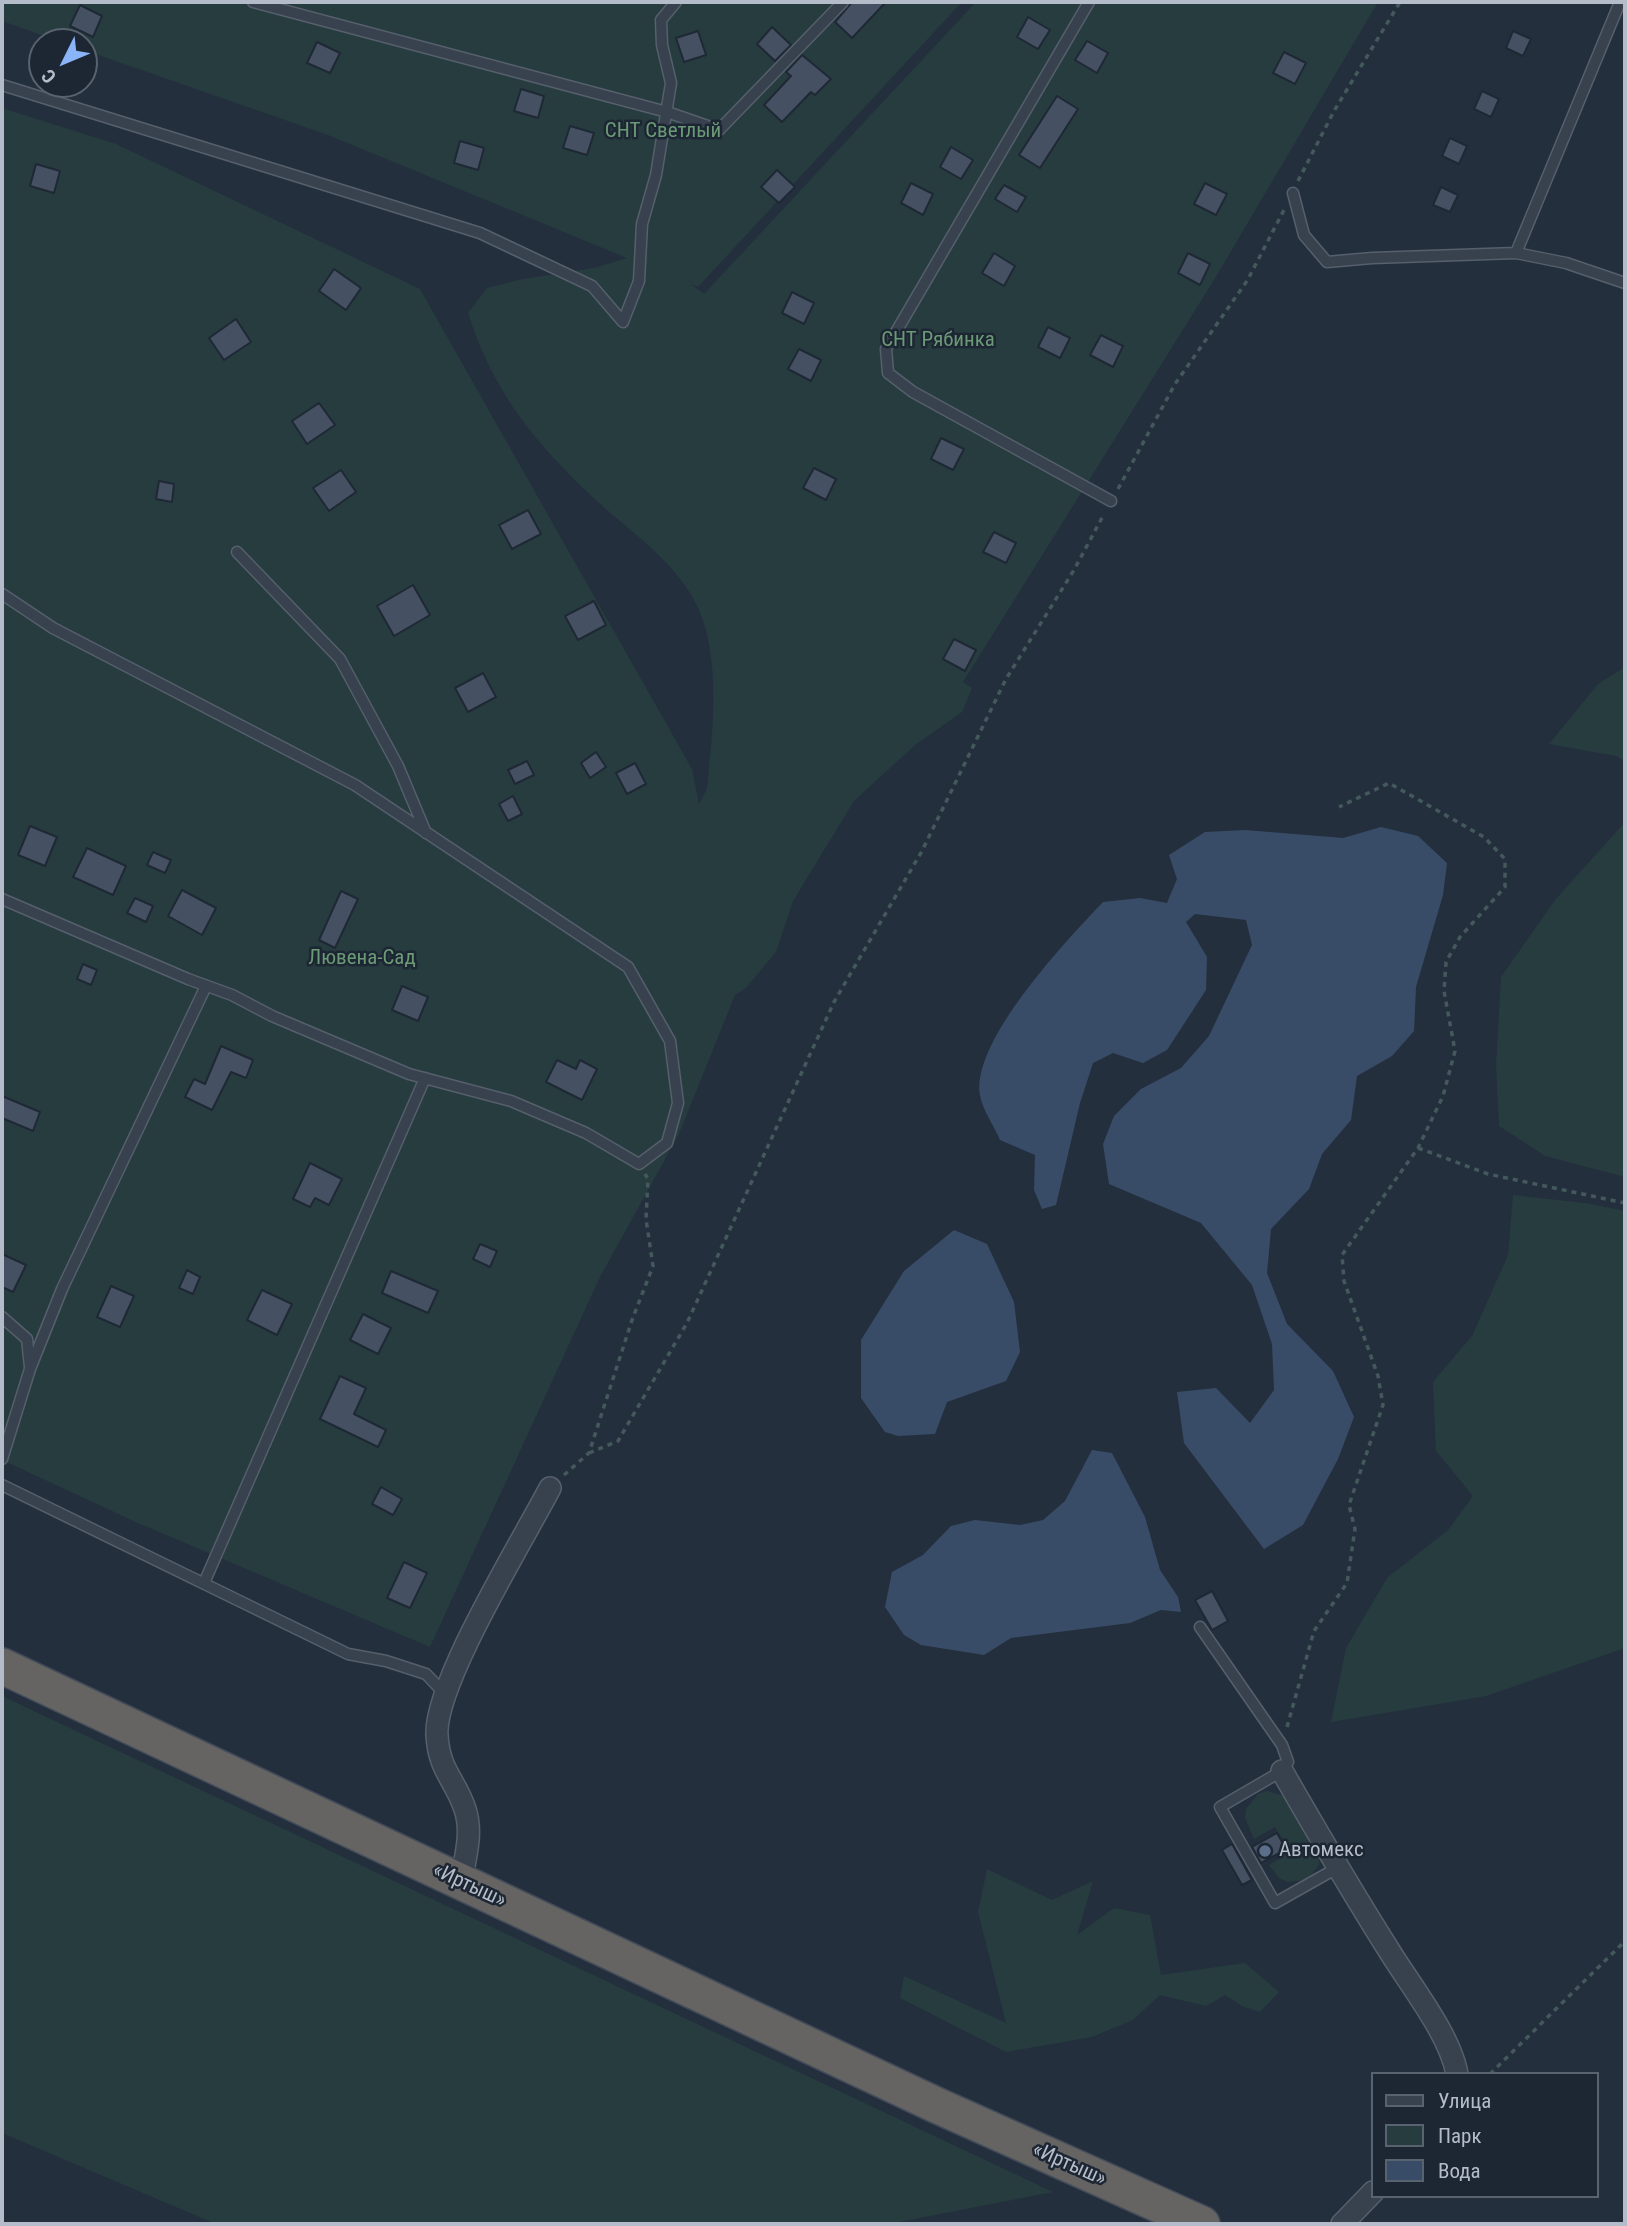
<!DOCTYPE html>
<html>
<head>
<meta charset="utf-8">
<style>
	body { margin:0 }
	#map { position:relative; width:1627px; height:2226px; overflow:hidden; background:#242f3e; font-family:"Roboto Condensed",sans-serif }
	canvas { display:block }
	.frame { position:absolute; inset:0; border:4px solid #b4bcc9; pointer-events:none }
	.legend { position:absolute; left:1371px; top:2072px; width:228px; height:126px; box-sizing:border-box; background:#1d2633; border:2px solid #59626f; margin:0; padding:9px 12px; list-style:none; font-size:21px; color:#b4bcc9 }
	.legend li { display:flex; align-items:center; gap:14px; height:35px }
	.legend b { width:35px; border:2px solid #59626f }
	.north { position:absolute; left:28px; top:28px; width:70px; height:70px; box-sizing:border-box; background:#1d2633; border:2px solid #59626f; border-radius:50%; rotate:227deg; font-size:19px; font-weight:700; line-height:28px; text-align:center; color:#b4bcc9 }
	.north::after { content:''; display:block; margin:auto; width:24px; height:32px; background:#8ab4f8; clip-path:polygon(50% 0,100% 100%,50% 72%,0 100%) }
</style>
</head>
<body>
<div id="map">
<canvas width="1627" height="2226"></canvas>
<div class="frame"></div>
<ul class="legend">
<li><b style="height:9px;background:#38414e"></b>Улица</li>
<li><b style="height:19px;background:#263c3f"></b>Парк</li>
<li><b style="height:19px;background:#394c67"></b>Вода</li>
</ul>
<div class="north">С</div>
</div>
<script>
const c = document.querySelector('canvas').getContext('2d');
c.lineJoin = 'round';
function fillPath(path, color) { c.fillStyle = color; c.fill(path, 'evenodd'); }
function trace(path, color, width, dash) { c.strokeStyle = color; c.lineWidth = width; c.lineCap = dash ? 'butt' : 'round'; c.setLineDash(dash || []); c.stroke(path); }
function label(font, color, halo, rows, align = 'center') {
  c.font = font + ' "Roboto Condensed",sans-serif'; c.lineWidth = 5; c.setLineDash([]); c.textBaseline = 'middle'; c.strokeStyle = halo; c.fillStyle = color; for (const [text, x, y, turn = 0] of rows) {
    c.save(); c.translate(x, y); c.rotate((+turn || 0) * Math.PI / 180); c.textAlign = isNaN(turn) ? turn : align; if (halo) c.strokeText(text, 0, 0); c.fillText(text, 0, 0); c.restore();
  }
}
const green = new Path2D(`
	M2 2H962L698 287 691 284 704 294 976 2H1378L1214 280 963 682 972 688 962 712 915 745 854 801 793 901 776 952 746 988 735 995 679 1134 600 1277 430 1647 138 1523 2 1460V108L116 144 420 289 692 769 699 804 707 789C712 737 719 682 706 630 690 566 627 532 583 488 528 434 492 388 468 313L487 288 523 279 594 268 627 258 328 135 84 50V42H61L2 21Z
	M1625 667V761L1616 756 1549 744 1598 684Z
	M1625 822V1177L1545 1156 1499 1126 1496 1067 1501 977 1555 900Z
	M1513 1195 1585 1203 1625 1211V1648L1486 1696 1331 1722 1346 1648 1387 1578 1448 1530 1473 1496 1436 1451 1433 1382 1472 1336 1508 1255Z
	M2 1696 1053 2192 889 2224H216L2 2133Z
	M1267 1791 1285 1796 1319 1855V1865L1307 1880 1288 1882 1279 1878 1269 1865 1290 1852 1275 1827 1254 1839 1245 1818 1246 1809 1258 1794Z
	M987 1869 1052 1900 1093 1881 1077 1935 1114 1908 1150 1915 1161 1975 1245 1963 1279 1992 1260 2012 1242 2006 1225 1995 1206 2006 1160 1995 1133 2020 1092 2037 1006 2052 900 1998 904 1976 1006 2023 978 1912Z`);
const water = new Path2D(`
	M1381 827 1418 836 1447 863 1443 895 1416 987 1414 1031 1392 1056 1357 1076 1351 1120 1322 1154 1309 1189 1271 1229 1267 1273 1287 1324 1333 1371 1354 1417 1338 1459 1303 1525 1264 1549 1184 1443 1177 1392 1216 1388 1250 1423 1274 1390 1272 1344 1252 1285 1201 1223 1109 1184 1103 1144 1114 1116 1141 1089 1181 1068 1209 1036 1252 945 1246 920 1195 914 1186 922 1207 957 1206 990 1167 1050 1143 1063 1113 1053 1093 1063 1080 1103 1056 1205 1042 1209 1034 1190 1035 1155 1000 1140C994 1126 982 1109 980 1095 971 1041 1067 940 1103 902L1140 898 1167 903 1177 879 1169 855 1205 832 1245 830 1343 838Z
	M954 1230 987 1244 1014 1302 1020 1352 1006 1381 947 1402 935 1434 898 1436 885 1432 861 1398V1340L904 1271Z
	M1092 1450 1112 1453 1145 1517 1160 1570 1178 1597 1181 1612 1161 1610 1130 1623 1011 1638 984 1655 921 1645 904 1635 885 1607 892 1572 923 1555 951 1526 975 1520 1020 1525 1043 1520 1065 1501Z`);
const building = new Path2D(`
	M852 2H886L852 38 835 22Z
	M80 5 102 16 93 37 70 26Z
	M1028 17 1050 30 1038 49 1017 37Z
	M772 27 791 45 775 61 757 44Z
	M698 31 706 55 684 62 676 38Z
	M1513 31 1531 39 1523 56 1506 48Z
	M1087 41 1108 53 1097 73 1075 60Z
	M317 42 340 53 330 73 307 63Z
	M1284 52 1306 63 1295 84 1273 73Z
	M802 55 831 79 815 95 811 92 782 122 764 105 791 76 786 72Z
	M521 89 544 96 538 118 514 111Z
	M1482 91 1499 99 1491 117 1474 109Z
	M1057 96 1078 109 1040 168 1019 155Z
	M570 126 594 133 587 155 563 148Z
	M1450 138 1467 146 1459 164 1442 156Z
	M460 141 484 148 478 170 454 163Z
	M951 147 973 160 961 179 940 167Z
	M36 164 60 171 54 193 30 186Z
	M777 170 795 187 779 203 761 187Z
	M911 183 933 194 923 215 901 203Z
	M1205 183 1227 194 1216 215 1194 204Z
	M1004 185 1026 197 1017 212 995 199Z
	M1441 187 1458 195 1450 212 1433 205Z
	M994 253 1015 266 1004 286 982 273Z
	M1188 253 1210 264 1200 285 1178 273Z
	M334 269 361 288 346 310 319 291Z
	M792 292 814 303 804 324 782 313Z
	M236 319 251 342 224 360 209 338Z
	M1048 327 1070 338 1060 358 1038 347Z
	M1101 335 1123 346 1113 367 1090 355Z
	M799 349 821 360 811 381 788 369Z
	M319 403 335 425 307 444 292 421Z
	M941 438 964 449 953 470 931 459Z
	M814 468 836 479 826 500 803 488Z
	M341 470 356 492 329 511 313 488Z
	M159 481 174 484 172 502 156 499Z
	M528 510 541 534 512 549 499 525Z
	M994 532 1016 543 1006 563 983 552Z
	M413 585 430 615 394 636 377 606Z
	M594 601 606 625 578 640 565 616Z
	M954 639 976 650 965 671 943 659Z
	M483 673 496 697 468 712 455 688Z
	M596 752 606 767 590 778 581 763Z
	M527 761 534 775 515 784 508 770Z
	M635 763 646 784 627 794 616 773Z
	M513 796 522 814 508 821 499 804Z
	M30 826 57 837 45 866 18 855Z
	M87 848 126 866 113 895 73 877Z
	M153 852 171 860 165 873 147 865Z
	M182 890 216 908 202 935 168 916Z
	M341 891 358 899 335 948 319 940Z
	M135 898 153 906 146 922 127 913Z
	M83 964 97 970 91 985 77 979Z
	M402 986 428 997 418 1021 392 1010Z
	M221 1046 253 1060 246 1078 231 1072 212 1110 185 1097 194 1079 205 1084Z
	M557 1060 576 1069 580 1060 597 1069 582 1100 546 1082Z
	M2 1096 40 1112 33 1131 2 1118Z
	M310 1163 342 1179 329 1205 315 1198 310 1207 293 1199Z
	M480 1244 497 1251 490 1267 473 1259Z
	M2 1254 26 1265 13 1292 2 1287Z
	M187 1270 200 1277 193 1294 179 1288Z
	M391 1271 438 1291 428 1313 382 1293Z
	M111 1286 134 1296 120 1327 97 1317Z
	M262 1290 292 1304 277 1335 247 1320Z
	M363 1314 391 1328 378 1354 350 1340Z
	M340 1376 366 1388 354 1414 386 1430 378 1447 320 1419Z
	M381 1487 402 1499 393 1515 372 1504Z
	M404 1562 427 1573 410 1608 387 1598Z
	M1212 1591 1228 1621 1212 1630 1195 1600Z
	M1277 1833 1286 1849 1261 1863 1252 1847Z
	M1232 1844 1252 1880 1242 1885 1222 1850Z`);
const path = new Path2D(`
	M1298 181 1334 111 1400 2
	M1118 489 1175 384 1247 281 1284 210
	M1418 1148 1488 1174 1625 1203
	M589 1453 618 1441 687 1323 834 1002 922 851 1006 679 1074 570 1104 514
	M564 1475 589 1453 632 1320 653 1266 646 1219 648 1179 645 1174
	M1287 1727 1314 1631 1347 1583 1355 1529 1349 1505 1383 1405 1378 1376 1344 1281 1342 1255 1418 1148 1443 1096 1455 1051 1444 991 1446 962 1460 937 1505 887V859L1484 837 1389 783 1339 807
	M1490 2074 1625 1941`);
const service = new Path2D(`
	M253 2 667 112 719 130 843 2
	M1089 2 886 349 888 373 913 392 1111 501
	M2 85 480 233 592 286 623 322 639 281 642 224 656 175 671 83 662 45 661 20 676 2
	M1293 193 1304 235 1327 262 1372 258 1516 253 1620 2
	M1516 253 1566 263 1625 283
	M237 552 340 659 398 766 426 833
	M2 594 53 628 355 785 628 967 670 1041 678 1103 667 1143 639 1164 586 1133 511 1101 409 1074 272 1016 232 995 188 979 2 899
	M2 1317 27 1339 30 1367
	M2 1459 30 1369 62 1289 206 986
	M2 1485 348 1654 386 1661 426 1674 445 1694
	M204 1583 425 1078
	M1200 1627 1282 1745 1288 1762 1282 1771 1220 1807 1275 1903 1337 1868`);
const minor = new Path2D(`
	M1282 1771C1317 1832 1352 1892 1390 1952 1411 1986 1450 2035 1457 2074
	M461 1882C465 1858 473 1833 465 1809 455 1779 439 1771 437 1735 434 1684 523 1540 550 1488
	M1342 2224 1373 2192`);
const trunk = new Path2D(`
	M2 1666 936 2105 1202 2224`);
const markers = [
	[1265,1851,7,"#5c6f8a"]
];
const parkNames = [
	["СНТ Светлый",663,132],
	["СНТ Рябинка",938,341],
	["Лювена-Сад",362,959]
];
const poiNames = [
	["Автомекс",1279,1851]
];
const streetNames = [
	["«Иртыш»",469,1886,25],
	["«Иртыш»",1069,2165,24]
];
fillPath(green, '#263c3f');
fillPath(water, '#394c67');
fillPath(building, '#455162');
trace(building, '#1f2835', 2);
trace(service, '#565f6c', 13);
trace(minor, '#565f6c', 24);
trace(trunk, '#434c59', 38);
trace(path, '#44595c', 3.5, [5, 5]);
trace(service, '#38414e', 10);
trace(minor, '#38414e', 21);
trace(trunk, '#656462', 35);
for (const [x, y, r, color] of markers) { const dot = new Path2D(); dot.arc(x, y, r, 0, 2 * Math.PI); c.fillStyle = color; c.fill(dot); trace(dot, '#1d2633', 2.5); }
label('21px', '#6b9a76', '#1d2633', parkNames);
label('21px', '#b4bcc9', '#1d2633', poiNames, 'left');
label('21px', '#b4bcc9', '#1d2633', streetNames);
</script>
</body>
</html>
